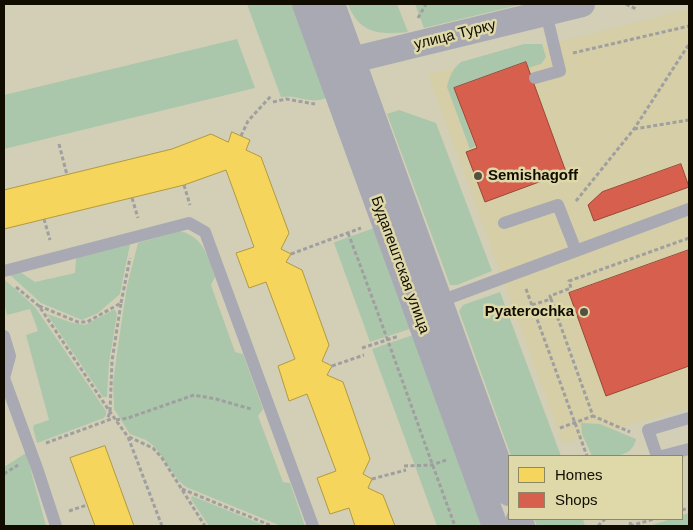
<!DOCTYPE html>
<html>
<head>
<meta charset="utf-8">
<style>
	body { margin:0 }
	#map { position:relative; width:693px; height:530px; overflow:hidden; background:#d2cfb6; font-family:Arial,sans-serif }
	canvas { display:block }
	.frame { position:absolute; inset:0; border:5px solid #100d00; pointer-events:none }
	.legend { position:absolute; left:508px; top:455px; width:175px; height:65px; box-sizing:border-box; background:#dfd8a9; border:1px solid #8c8765; margin:0; padding:6px 9px; list-style:none; font-size:15px; color:#100d00 }
	.legend li { display:flex; align-items:center; gap:10px; height:25px }
	.legend b { width:25px; border:1px solid #8c8765 }
</style>
</head>
<body>
<div id="map">
<canvas width="693" height="530"></canvas>
<div class="frame"></div>
<ul class="legend">
<li><b style="height:14px;background:#f6d55c"></b>Homes</li>
<li><b style="height:14px;background:#d6604d"></b>Shops</li>
</ul>
</div>
<script>
const c = document.querySelector('canvas').getContext('2d');
c.lineJoin = 'round';
function fillPath(path, color) { c.fillStyle = color; c.fill(path, 'evenodd'); }
function trace(path, color, width, dash) { c.strokeStyle = color; c.lineWidth = width; c.lineCap = dash ? 'butt' : 'round'; c.setLineDash(dash || []); c.stroke(path); }
function label(font, color, halo, rows, align = 'center') {
  c.font = font + ' Arial,sans-serif'; c.lineWidth = 5; c.setLineDash([]); c.textBaseline = 'middle'; c.strokeStyle = halo; c.fillStyle = color; for (const [text, x, y, turn = 0] of rows) {
    c.save(); c.translate(x, y); c.rotate((+turn || 0) * Math.PI / 180); c.textAlign = isNaN(turn) ? turn : align; if (halo) c.strokeText(text, 0, 0); c.fillText(text, 0, 0); c.restore();
  }
}
const built = new Path2D(`
	M689 9V408L563 444 428 75Z`);
const green = new Path2D(`
	M247 4H292L326 98C311 105 296 94 281 97Z
	M348 4H397L408 32C380 35 359 34 348 4Z
	M415 4H523L424 28Z
	M237 39 255 88 4 149V95Z
	M524 44H542L546 57 541 64 528 68 525 62 454 88 475 146 470 149 447 87C449 77 453 68 461 62Z
	M399 110 436 123 492 271 457 285H450L387 114Z
	M374 228 410 329 370 342 334 243 335 242Z
	M180 231C204 237 208 257 215 277L211 285 235 352 243 354 263 409 258 416 283 482 290 483 305 526H281L186 487 179 481 155 447 146 440 130 434 114 409 113 383 118 346 127 286 138 243Z
	M130 244 120 294 98 313 82 320 41 303 10 275 20 272 35 282 75 273 76 258Z
	M4 279 35 307 106 411V415L104 418 37 443 33 428 34 425 49 420 26 335 38 331 30 309 7 315 4 303Z
	M500 292 561 456H511L459 311 463 305Z
	M113 310H115L117 314 109 363 107 395V397H103L47 314 73 323 85 325Z
	M413 335 482 526H437L372 349Z
	M581 423 600 424 636 439C632 460 608 456 592 456L582 434Z
	M26 453 46 526H4V467Z
	M192 496 266 526H209L191 499Z
	M689 513V526H649L671 519H682V515Z
	M534 519H583L585 526H537Z`);
const homes = new Path2D(`
	M232 132 250 140 246 150 261 157 289 233 281 249 291 254 286 262 302 270 329 345 322 361 332 366 327 375 343 382 370 459 363 474 372 479 368 488 383 495 395 526H355L349 508 330 514 317 478 336 471 307 394 289 401 278 366 295 359 266 282 249 288 236 253 254 247 226 170 184 185 4 229V190L172 149 211 134 228 142Z
	M105 446 134 526H95L70 458Z`);
const shops = new Path2D(`
	M526 62 566 172 485 202 466 152 477 148 454 88Z
	M681 164 689 187 594 221 588 205 602 192Z
	M689 250V366L606 396 569 293Z`);
const path = new Path2D(`
	M626 4 636 9
	M418 18 426 4
	M573 53 689 26
	M273 102 286 99 315 104
	M634 129 689 120
	M241 136 248 121 271 96
	M59 144 67 175
	M184 185 190 205
	M132 198 138 218
	M576 201 634 129 689 44
	M44 219 50 240
	M348 233C385 330 419 429 455 526
	M291 254 361 228
	M16 287 39 306 110 412 128 437 162 526
	M526 289 587 456
	M551 299 550 296 571 288 569 281 689 238
	M121 303 130 258
	M532 305 551 299 593 416 630 432
	M39 306 78 322H87L121 303 112 361 110 412 107 420
	M362 348 399 336
	M332 366 364 355
	M116 420 128 418 194 395 216 399 251 409
	M560 428 593 416
	M129 437 153 448 162 458 205 526
	M46 443 114 418
	M404 466 432 465 446 460
	M4 474 18 465
	M372 479 406 470
	M182 489 272 526
	M682 510 689 508
	M69 511 87 505
	M598 526 605 519
	M630 526 654 519
	M630 526 631 519`);
const service = new Path2D(`
	M535 78 560 71 546 13
	M504 223 558 205 576 251
	M4 271 189 223 205 232 313 526
	M438 302 689 209
	M4 336 10 356 4 378 38 471 56 526
	M657 456 648 430 689 418
	M662 456 689 449`);
const minor = new Path2D(`
	M305 4 495 526
	M332 4 509 493
	M336 66 352 60 582 4
	M519 519 522 526`);
const markers = [
	[478,176,5,"#545140"],
	[584,312,5,"#545140"]
];
const streetNames = [
	["улица Турку",455,35,-14],
	["Будапештская улица",400,265,70]
];
const poiNames = [
	["Semishagoff",488,176],
	["Pyaterochka",574,312,"right"]
];
fillPath(built, '#d5cea6');
fillPath(green, '#abc7ab');
fillPath(homes, '#f6d55c');
trace(homes, '#b19940', 1);
fillPath(shops, '#d6604d');
trace(shops, '#9b4736', 1);
trace(path, '#a09fa0', 3, [4, 2.5]);
trace(service, '#a8a9b3', 12);
trace(minor, '#a8a9b3', 26);
for (const [x, y, r, color] of markers) { const dot = new Path2D(); dot.arc(x, y, r, 0, 2 * Math.PI); c.fillStyle = color; c.fill(dot); trace(dot, '#dfd8a9', 2); }
label('15px', '#100d00', '#dfd8a9', streetNames);
label('bold 15px', '#100d00', '#dfd8a9', poiNames, 'left');
</script>
</body>
</html>
